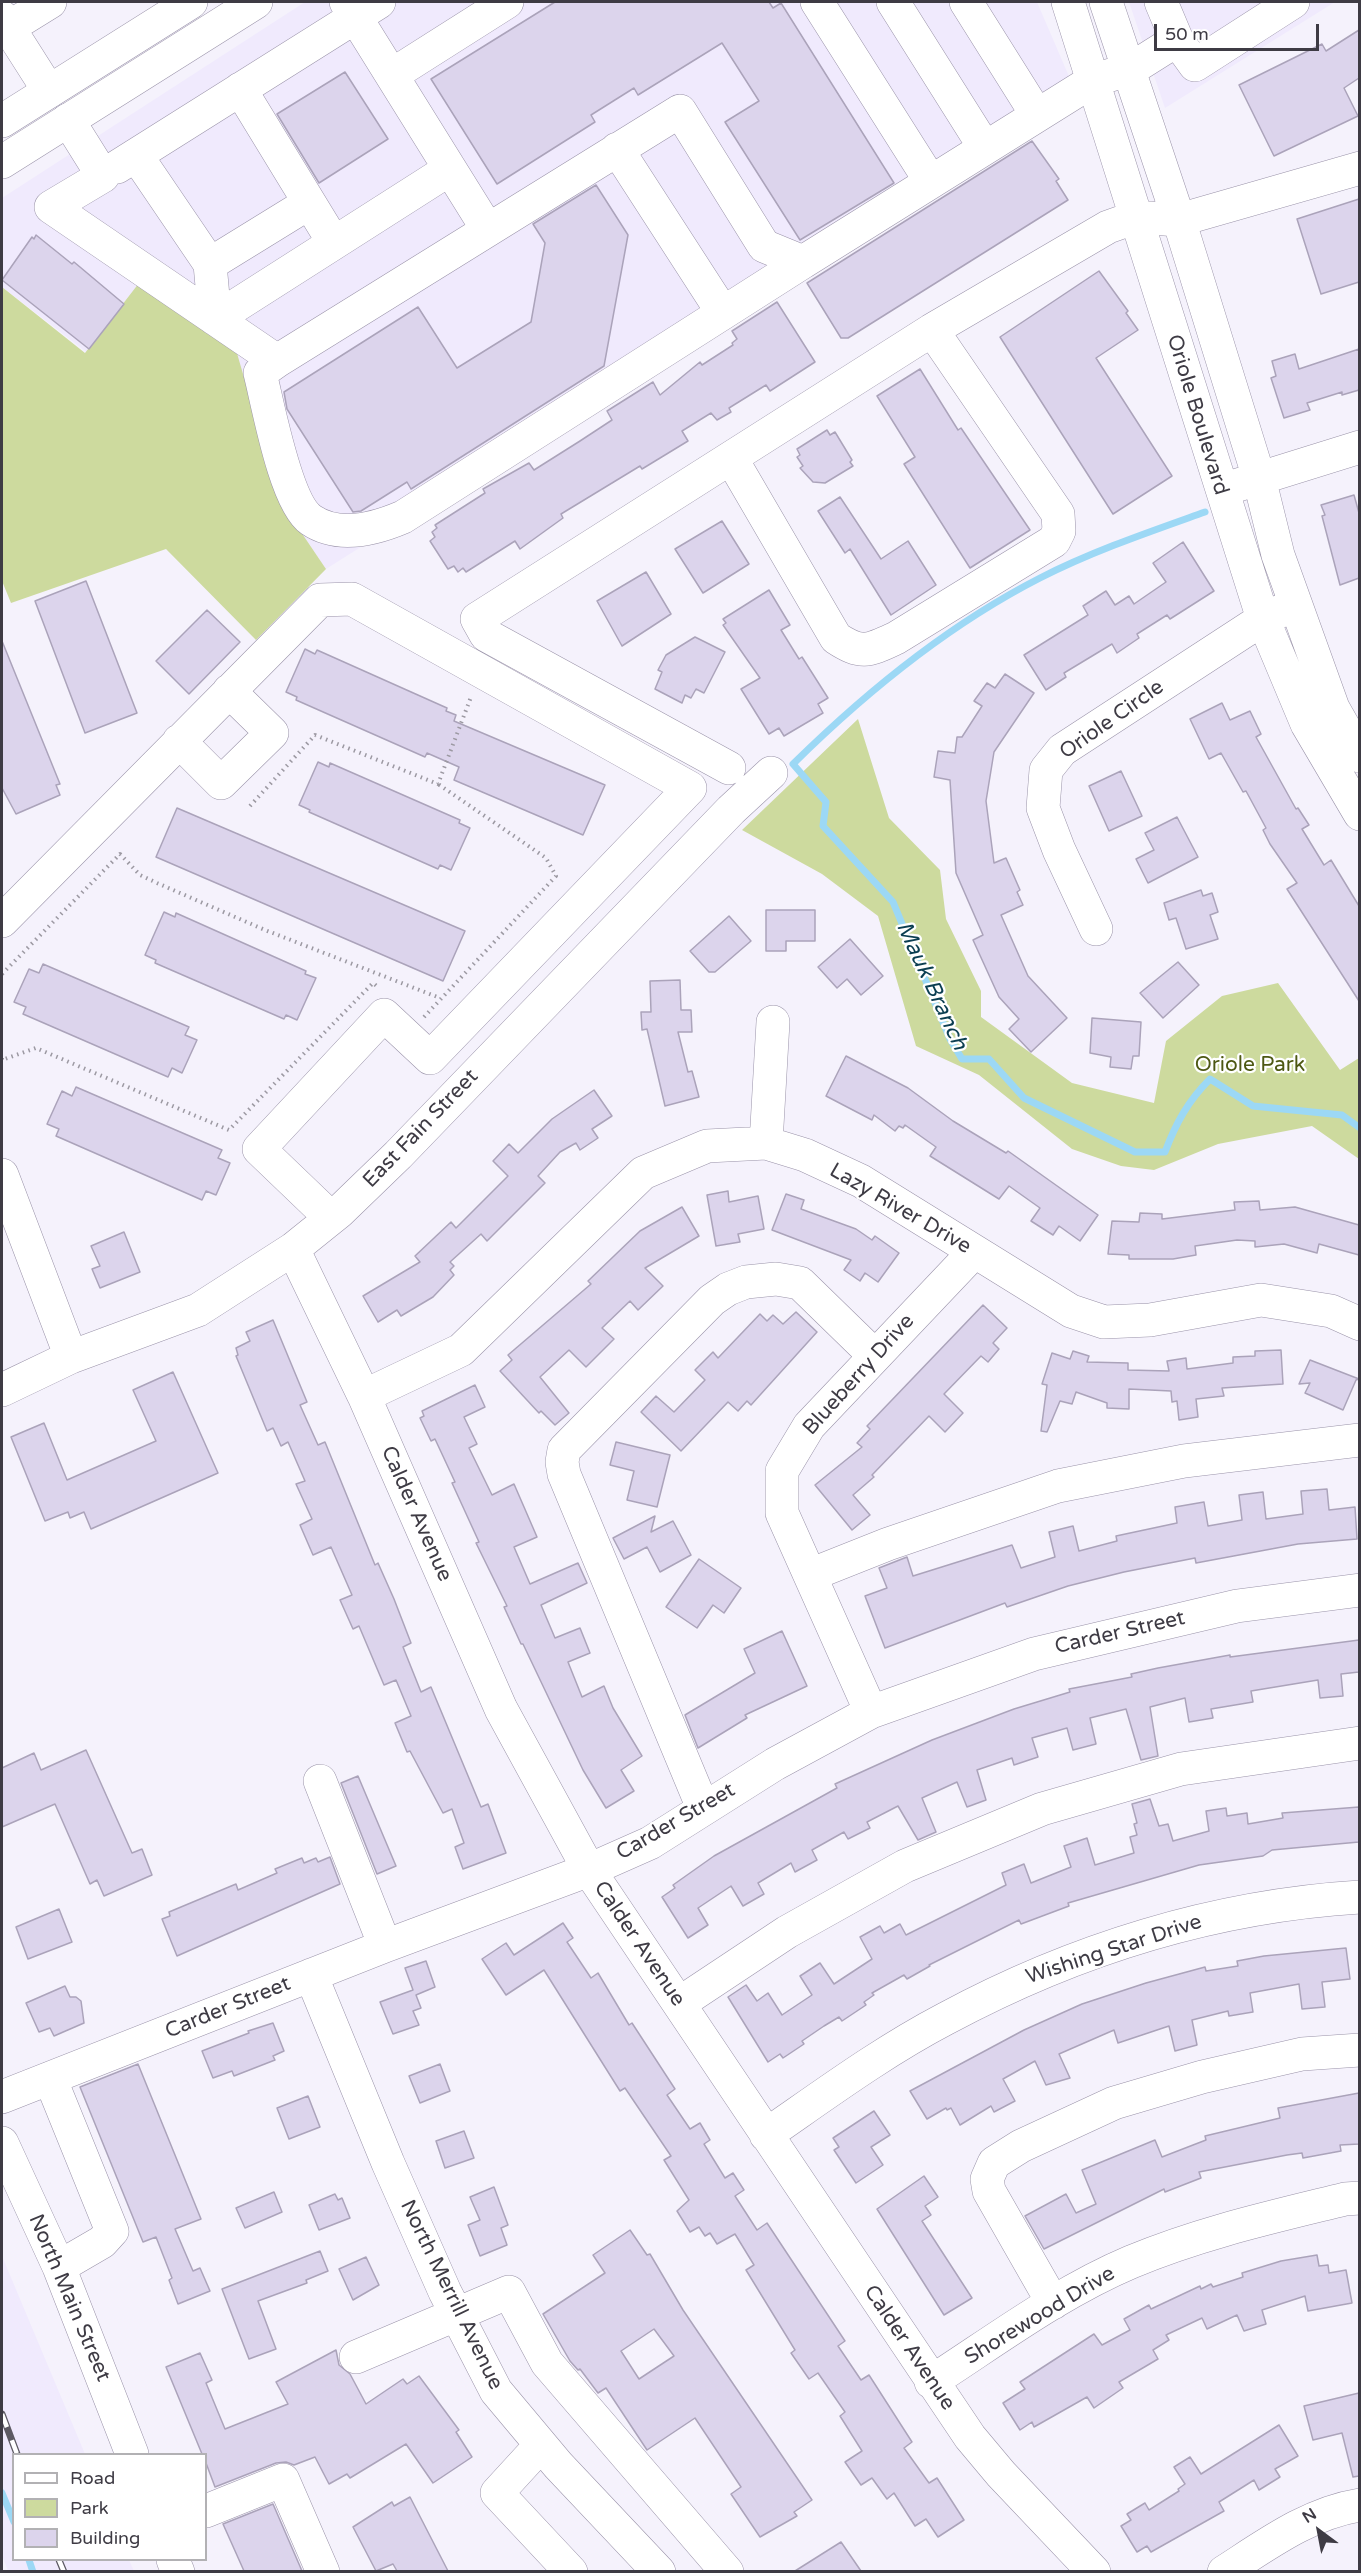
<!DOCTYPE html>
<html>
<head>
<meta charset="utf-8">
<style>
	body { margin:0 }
	#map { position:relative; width:1361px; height:2573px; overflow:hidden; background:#f5f2fc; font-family:"Varela Round",sans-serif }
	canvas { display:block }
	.frame { position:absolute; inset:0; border:3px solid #3e3b44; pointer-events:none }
	.legend { position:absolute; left:12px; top:2453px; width:195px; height:108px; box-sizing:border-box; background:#fff; border:2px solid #b2b1b4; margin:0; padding:8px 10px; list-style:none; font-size:18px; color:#3e3b44 }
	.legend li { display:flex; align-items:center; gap:12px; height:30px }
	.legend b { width:30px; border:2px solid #b2b1b4 }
	.north { position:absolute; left:1289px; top:2501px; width:60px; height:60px; -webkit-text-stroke:4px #fff; paint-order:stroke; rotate:328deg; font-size:16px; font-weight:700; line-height:24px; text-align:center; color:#3e3b44 }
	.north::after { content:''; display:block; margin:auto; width:21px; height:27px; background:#3e3b44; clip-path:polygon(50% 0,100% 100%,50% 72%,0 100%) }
	.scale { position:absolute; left:1154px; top:24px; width:165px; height:27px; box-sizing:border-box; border:3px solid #3e3b44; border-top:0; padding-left:8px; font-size:18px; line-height:21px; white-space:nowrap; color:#3e3b44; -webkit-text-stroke:4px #fff; paint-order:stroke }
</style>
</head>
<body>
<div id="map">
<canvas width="1361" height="2573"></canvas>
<div class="frame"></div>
<ul class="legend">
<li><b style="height:8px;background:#fff"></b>Road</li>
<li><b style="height:16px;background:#cdda9e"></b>Park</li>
<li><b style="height:16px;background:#dcd4ec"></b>Building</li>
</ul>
<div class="north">N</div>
<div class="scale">50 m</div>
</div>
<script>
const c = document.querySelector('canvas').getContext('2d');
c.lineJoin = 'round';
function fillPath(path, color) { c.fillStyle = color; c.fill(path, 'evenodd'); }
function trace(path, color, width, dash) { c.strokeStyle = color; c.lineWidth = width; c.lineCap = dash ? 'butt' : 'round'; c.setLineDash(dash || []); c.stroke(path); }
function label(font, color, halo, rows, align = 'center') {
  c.font = font + ' "Varela Round",sans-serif'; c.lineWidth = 4.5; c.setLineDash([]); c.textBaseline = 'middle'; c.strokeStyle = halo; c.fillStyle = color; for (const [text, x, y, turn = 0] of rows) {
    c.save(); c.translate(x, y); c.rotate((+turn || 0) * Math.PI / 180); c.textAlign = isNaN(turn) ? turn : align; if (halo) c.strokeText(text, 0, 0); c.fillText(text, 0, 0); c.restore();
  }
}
const built = new Path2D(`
	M305 2H1037L1077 95 326 569 280 501 2 287V198Z
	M1129 2H1335L1165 108Z
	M2 2256 85 2454H14V2560H129L134 2571H8L2 2555Z`);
const green = new Path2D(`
	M139 283 234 343 280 501 326 569 256 640 166 549 11 603 2 581V287L85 353Z
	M858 719 889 818 940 870 946 919 981 991V1017L1072 1083 1154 1103 1166 1041 1222 996 1278 983 1340 1070 1359 1058V1159L1312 1126 1218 1144 1154 1170 1121 1166 1072 1149 979 1075 916 1046 878 916 822 874 742 830Z`);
const stream = new Path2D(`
	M1205 512C1149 532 1093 551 1040 578 948 625 866 692 793 764L826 802 823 826 893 902 950 1039 962 1059H989L1024 1098 1135 1152H1165C1176 1123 1188 1101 1210 1079L1253 1106 1342 1115 1360 1128
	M2 2493 14 2522
	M29 2560 33 2572`);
const building = new Path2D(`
	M555 2H769L773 8 781 3 894 183 800 240 725 122 759 101 722 43 638 95 634 88 591 115 595 122 497 184 431 79Z
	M1359 30V78L1344 88 1358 116 1274 156 1239 85 1322 44 1326 51Z
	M345 72 388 139 319 183 277 114Z
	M1032 141 1059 179 1056 181 1068 200 848 338H841L807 283Z
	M596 185 628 235 604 366 411 489 407 482 361 511 353 512 287 409 284 392 418 307 457 368 531 322 545 243 533 224Z
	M1359 199V282L1321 294 1297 219Z
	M36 235 72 264 74 262 124 304 89 349 2 280 32 237 34 239Z
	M1099 271 1128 311 1126 313 1138 330 1096 358 1172 476 1113 514 1000 337Z
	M777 302 815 362 770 391 766 385 729 408 731 412 717 420 711 413 682 431 688 441 642 469 640 466 561 514 563 518 520 549 515 541 466 572 463 568 458 572 454 566 448 569 430 541 435 537 432 532 437 528 435 525 485 493 483 489 529 463 534 470 580 441 612 420 607 411 653 382 660 395 700 362 702 365 733 345 732 343 737 339 732 331Z
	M1359 349V390L1342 395V392L1307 403 1310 410 1284 418 1271 378 1276 376 1272 361 1295 354 1299 369Z
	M920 369 958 430 961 428 1030 530 970 568 904 464 915 457 877 396Z
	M827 430 830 435 835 432 852 460 850 462 853 466 825 483 813 482 800 468 803 466 797 457 800 455 797 449Z
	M1354 495 1359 513V578L1340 585 1322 516 1325 515 1321 505Z
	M840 497 881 559 908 541 936 585 891 615 850 549 845 553 818 511Z
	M722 521 749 564 703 593 675 549Z
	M1183 542 1214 591 1170 619 1167 615 1137 634 1139 638 1117 653 1112 644 1064 673 1066 677 1046 690 1024 655 1088 615 1083 606 1106 591 1115 605 1129 596 1134 604 1166 582 1153 563Z
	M646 572 671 614 622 646 597 601Z
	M86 581 137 713 85 733 35 601Z
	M769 590 790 625 781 630 799 659 802 657 828 698 818 704 823 713 784 736 779 728 769 734 741 689 760 678 723 625 726 623 723 619Z
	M207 610 240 642 189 694 156 661Z
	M695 637 725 652 704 693 696 689 691 698 685 695 682 703 655 689 662 672 658 670 666 655Z
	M2 641 60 784 56 785 60 795 16 814 2 788Z
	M305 649 315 654 317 650 447 708 446 711 456 715 454 721 605 785 583 835 454 780 459 767 427 753 425 757 296 700 297 697 286 692Z
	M1005 674 1034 693 994 752 986 801 994 863 1006 858 1020 890 1017 892 1023 905 1001 915 1028 976 1067 1018 1031 1052 1009 1029 1019 1019 999 997 973 940 983 935 956 873 950 780 934 777 938 751 955 753 957 737H962L982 706 974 701 987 683 995 688Z
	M1222 703 1230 720 1250 711 1261 734 1256 737 1296 809 1298 808 1309 825 1302 829 1324 865 1331 860 1359 906V1001L1287 889 1297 883 1270 844 1263 830 1266 828 1246 791 1243 792 1221 753 1209 759 1190 719Z
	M318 762 329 767 330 763 460 820 459 823 470 828 451 870 440 865 438 869 309 812 310 810 299 805Z
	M1121 771 1142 816 1109 831 1089 786Z
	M177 808 465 931 443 981 156 857Z
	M1177 817 1198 857 1148 883 1136 859 1154 850 1145 833Z
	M1201 890 1203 896 1212 893 1218 912 1210 915 1218 939 1186 949 1176 918 1169 920 1164 903Z
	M766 910H815V941H786V951H766Z
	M164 912 175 917 176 913 306 971 305 974 316 978 297 1020 286 1015 284 1019 155 963 156 960 145 955Z
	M729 916 751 941 715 972H709L690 951Z
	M850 939 883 976 861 995 847 979 837 988 818 967Z
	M1178 962 1199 985 1163 1018 1140 993Z
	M43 964 189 1027 185 1035 197 1040 182 1073 172 1068 168 1077 23 1014 26 1007 14 1002 29 969 39 973Z
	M680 980 681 1010H691L692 1032H678L688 1072 692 1071 699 1097 665 1106 647 1029 642 1030 641 1012H651L650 981Z
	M1092 1018 1141 1022 1139 1056H1133L1131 1069 1110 1067 1111 1057 1090 1053Z
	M846 1056 908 1088 953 1121 1006 1153 1008 1151 1098 1215 1080 1241 1059 1226 1053 1235 1031 1221 1040 1208 1009 1186 999 1199 930 1156 936 1147 905 1125 903 1128 899 1126 895 1131 874 1115 872 1120 826 1096Z
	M76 1087 222 1150 218 1158 230 1163 216 1195 206 1191 202 1200 56 1136 59 1129 47 1124 62 1091 72 1096Z
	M594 1090 612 1116 592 1129 598 1138 580 1150 576 1143 560 1152 538 1176 545 1183 487 1241 481 1234 450 1262 454 1266 450 1270 454 1275 433 1297 401 1316 397 1310 378 1322 363 1296 420 1262 415 1256 451 1222 456 1228 508 1176 493 1161 509 1144 518 1153 552 1119Z
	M728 1191 729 1202 758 1196 764 1229 738 1234 740 1242 716 1246 707 1195Z
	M786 1194 804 1200 801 1209 856 1229 872 1240 875 1236 899 1253 878 1282 865 1273 860 1281 844 1270 851 1260 772 1230Z
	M1259 1201 1260 1210 1295 1207 1359 1225V1255L1319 1244 1317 1253 1284 1244 1255 1247V1241L1237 1240 1195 1246 1196 1255 1173 1259H1129V1255L1108 1254 1112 1221 1139 1222 1140 1213 1162 1214V1219L1235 1210 1234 1202Z
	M682 1207 699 1236 645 1268 663 1286 638 1310 630 1301 602 1328 614 1339 586 1367 569 1350 540 1377 569 1413 555 1425 541 1411 539 1413 500 1371 512 1360 508 1355 591 1284 588 1281 640 1231Z
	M124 1232 140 1272 100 1288 92 1269 100 1266 91 1246Z
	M983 1305 1007 1328 993 1343 999 1349 988 1362 981 1356 944 1394 963 1413 945 1432 929 1416 872 1475 874 1477 853 1495 870 1515 852 1530 815 1485 862 1447 857 1443 870 1429 867 1426Z
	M796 1312 817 1332 751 1405 747 1401 738 1411 728 1402 681 1451 641 1412 656 1396 674 1412 705 1380 695 1370 713 1352 718 1358 760 1314 767 1321 773 1315 783 1324Z
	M273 1320 307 1402 300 1405 318 1445 325 1442 375 1565 378 1563 394 1599 411 1643 403 1647 421 1692 431 1687 481 1807 488 1804 506 1853 463 1869 455 1847 464 1843 452 1809 443 1813 410 1751 407 1752 395 1723 411 1716 396 1680 384 1685 359 1626 353 1629 340 1600 352 1595 331 1547 313 1555 300 1525 312 1519 296 1484 305 1481 288 1442 281 1446 273 1428 267 1431 236 1356 238 1355 236 1348 250 1341 246 1332Z
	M1281 1350 1283 1384 1222 1388 1224 1396 1196 1399 1198 1417 1179 1420 1177 1401 1172 1402 1171 1391 1129 1389V1409L1107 1408V1403L1076 1392 1072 1404 1060 1401 1047 1432 1041 1431 1047 1385 1042 1384 1052 1353 1070 1359 1073 1351 1089 1356 1087 1362 1128 1363V1370L1169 1371 1167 1361 1186 1358 1187 1369 1233 1363V1357L1255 1356V1351Z
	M1310 1360 1359 1379 1356 1380 1343 1410 1305 1393 1310 1383 1299 1384Z
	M173 1372 218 1473 91 1529 84 1512 70 1518 68 1512 45 1521 11 1437 44 1423 67 1480 156 1441 133 1390Z
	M475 1385 485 1407 464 1417 477 1444 469 1448 492 1495 514 1484 524 1507 537 1537 514 1547 530 1584 578 1563 587 1583 541 1605 555 1638 580 1628 590 1653 568 1662 582 1697 604 1686 613 1708 642 1756 621 1770 634 1791 606 1808 583 1770 523 1644H521L504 1607 507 1606 476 1543 479 1542 452 1483 455 1482 435 1439 431 1441 420 1418 424 1416 422 1411Z
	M616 1442 670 1455 657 1507 627 1500 634 1471 610 1465Z
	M1327 1489 1329 1510 1355 1507 1357 1539 1298 1544 1196 1563 1195 1558 1124 1572 1068 1586 1007 1607 1005 1603 885 1648 865 1596 887 1588 879 1568 907 1557 913 1576 1012 1545 1021 1568 1055 1557 1049 1532 1073 1526 1079 1551 1117 1541 1116 1536 1177 1523 1175 1507 1204 1502 1208 1526 1242 1520 1239 1495 1263 1492 1266 1519 1303 1514 1301 1491Z
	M655 1516 651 1532 673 1521 691 1555 660 1572 647 1547 624 1559 613 1538Z
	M699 1559 741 1588 724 1613 713 1605 697 1628 666 1607Z
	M782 1631 807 1686 745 1715 747 1718 698 1748 685 1715 755 1673 744 1649Z
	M1359 1640V1672L1341 1674 1343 1696 1320 1698 1318 1680 1251 1691 1253 1702 1211 1709 1213 1718 1189 1722 1185 1698 1150 1707 1158 1756 1141 1760 1126 1709 1090 1718 1096 1744 1073 1750 1067 1728 1032 1738 1038 1757 1014 1765 1012 1758 977 1770 986 1800 967 1807 957 1782 922 1798 936 1832 918 1840 898 1806 867 1822 870 1828 848 1839 844 1832 812 1850 817 1860 795 1872 791 1863 758 1883 764 1894 743 1906 731 1886 698 1908 708 1925 688 1938 662 1897 675 1888 673 1885 714 1856 837 1788 835 1784 932 1740 1014 1709 1070 1692 1069 1689 1132 1677 1131 1674 1158 1668 1230 1655V1657Z
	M86 1750 132 1853 142 1849 152 1875 104 1896 97 1880 90 1884 55 1804 2 1827V1768L34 1753 41 1770Z
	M358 1776 396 1866 377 1874 341 1783Z
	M1150 1799 1159 1826 1168 1824 1173 1841 1209 1831 1206 1811 1226 1808 1227 1816 1247 1813 1248 1824 1283 1818 1282 1813 1359 1807V1842L1272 1850 1263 1856 1199 1865 1068 1903 1069 1906 1021 1924 1019 1920 929 1965 930 1966 907 1979 904 1975 872 1993 874 1995 864 2002 866 2005 842 2021 839 2017 824 2026 802 2041 804 2044 783 2058 780 2054 768 2062 728 1997 746 1985 757 2001 768 1993 782 2015 812 1995 800 1976 820 1963 834 1984 872 1959 860 1937 880 1926 884 1933 900 1924 906 1935 1006 1885 1002 1873 1024 1864 1031 1883 1071 1867 1064 1846 1087 1838 1095 1865 1134 1853 1130 1837 1137 1835 1134 1824 1137 1823 1132 1804Z
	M330 1857 340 1884 177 1956 162 1919 170 1916 169 1912 236 1884 238 1890 277 1873 275 1869 302 1858 304 1863 316 1858 318 1862Z
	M59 1909 72 1942 28 1959 16 1927Z
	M563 1923 573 1938 567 1942 591 1978 598 1973 629 2025 632 2023 675 2089 667 2095 690 2129 700 2123 710 2140 704 2144 725 2178 733 2173 744 2190 735 2196 757 2230 767 2223 845 2341 838 2346 861 2380 869 2375 912 2442 904 2448 929 2483 937 2478 964 2520 938 2537 926 2519 915 2526 894 2493 887 2499 872 2478 861 2485 845 2462 862 2451 840 2416 845 2412 818 2373 809 2379 791 2353 795 2350 746 2270 754 2265 735 2234 717 2244 710 2233 705 2236 699 2227 690 2232 677 2211 689 2200 664 2160 671 2156 625 2088 620 2091 544 1970 506 1995 482 1959 506 1943 514 1955Z
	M1346 1948 1350 1979 1322 1982 1325 2007 1302 2009 1299 1984 1250 1993 1253 2012 1229 2016 1228 2011 1192 2020 1197 2045 1175 2051 1169 2026 1118 2043 1114 2030 1059 2054 1070 2078 1046 2085 1035 2061 1003 2079 1015 2101 994 2112 991 2106 960 2125 951 2108 947 2110 946 2108 927 2119 910 2091 1024 2030 1082 2004 1146 1983 1205 1967 1206 1971 1238 1966 1237 1961 1264 1956Z
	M426 1961 435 1987 416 1995 421 2008 413 2011 419 2025 393 2034 380 2002 413 1990 405 1968Z
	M65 1986 70 1997H76L81 2001 84 2023 54 2036 50 2028 39 2032 26 2003Z
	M273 2023 284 2051 273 2056 275 2060 234 2076 232 2071 213 2078 202 2051 249 2033 248 2031Z
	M138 2064 201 2219 175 2229 193 2271 200 2268 210 2291 178 2304 169 2280 172 2278 156 2237 143 2242 80 2087Z
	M440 2064 450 2091 420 2103 409 2076Z
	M1359 2093V2144L1340 2145 1341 2151 1303 2158 1302 2153 1287 2155 1199 2172 1201 2178 1165 2192 1164 2189 1044 2249 1025 2216 1066 2194 1076 2213 1096 2204 1082 2170 1155 2140 1162 2157 1206 2140 1205 2136 1280 2118 1278 2108Z
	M308 2096 320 2127 289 2139 277 2108Z
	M874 2111 890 2135 871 2147 883 2165 856 2183 834 2150 839 2147 833 2138Z
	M464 2131 474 2158 445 2168 436 2141Z
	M924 2176 938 2197 925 2206 931 2215 922 2221 972 2298 944 2315 877 2209Z
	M494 2187 508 2225 501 2228 507 2245 480 2256 468 2225 480 2220 470 2197Z
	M274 2192 282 2212 245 2228 236 2208Z
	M335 2194 338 2200 342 2198 350 2218 319 2230 309 2205Z
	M630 2230 647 2255 650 2254 683 2310 812 2500 794 2512 797 2516 760 2537 731 2494 741 2487 695 2418 647 2450 606 2388 598 2393 580 2369 578 2370 570 2361 543 2314 605 2273 593 2255ZM654 2329 674 2356 639 2379 621 2351Z
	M320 2251 328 2271 306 2280 307 2283 258 2301 276 2349 249 2359 222 2289Z
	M1317 2255 1319 2266 1328 2265 1329 2273 1346 2270 1352 2303 1308 2311 1305 2296 1262 2310 1266 2324 1244 2331 1237 2315 1207 2329 1202 2318 1166 2335 1169 2340 1153 2350 1158 2359 1119 2382 1123 2388 1094 2408 1087 2397 1034 2427 1032 2422 1020 2430 1003 2403 1025 2389 1020 2382 1094 2334 1102 2345 1130 2330 1124 2319 1149 2305 1151 2309 1200 2286 1201 2289 1211 2284 1213 2287 1243 2277 1242 2273 1281 2261Z
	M366 2257 379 2285 353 2300 339 2269Z
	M336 2350 339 2365 350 2374 366 2404 403 2379 407 2384 419 2376 459 2430 456 2432 472 2457 433 2483 406 2444 355 2475 350 2478 347 2474 329 2484 315 2457 294 2465 286 2462 276 2463 215 2487 206 2463V2454H202L166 2367 200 2353 212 2380 206 2383 225 2429 288 2404 276 2382Z
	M1359 2393V2476L1353 2477 1342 2433 1313 2440 1304 2406Z
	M1279 2425 1298 2456 1275 2469 1280 2477 1259 2490 1254 2480 1219 2502 1224 2511 1151 2552 1147 2546 1137 2552 1121 2526 1131 2520 1127 2514 1145 2503 1149 2510 1179 2491 1178 2489 1185 2484 1174 2467 1190 2457 1201 2474Z
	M410 2497 448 2571H397L393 2564 376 2571 353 2527 392 2502 394 2506Z
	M273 2504 302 2571H244L223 2524Z
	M841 2542 861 2571H795Z`);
const path = new Path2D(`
	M250 806 315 735 438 784 471 697
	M2 974 120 854 140 875 157 883 265 930 440 998
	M424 1017 556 876 546 858 438 784
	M2 1058V1060L36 1048 229 1130 373 983 379 988`);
const minor = new Path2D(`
	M346 2 488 230 680 111 764 246 803 262 1094 80 1131 69 1177 40 1195 65 1293 2
	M817 2 931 182
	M893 2 985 148
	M966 2 1037 115
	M1068 2 1263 619 1307 724 1360 814
	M1106 2 1179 220 1259 478 1278 555 1333 708 1360 756
	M1161 2 1177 40
	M2 17 49 91
	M8 28 50 2
	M392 75 507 2
	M240 89 334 243
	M68 120 103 176 51 207 277 361 488 230
	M617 149 723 313
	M136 155 210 264 215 319 450 169
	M117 167 379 2
	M210 264 309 203
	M277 361 260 373C268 404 285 502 311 520 339 539 375 529 403 517L803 262
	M731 458 836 638C862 655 868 651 896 638L1054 541 1059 531 1058 514 932 330 1108 227 1136 217 1179 220 1360 168
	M1238 485 1360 447
	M179 741 221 783 272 733 229 691
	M729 768 486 635 477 619 932 330
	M2 921 320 600 352 599 690 788 430 1058 384 1015 259 1149 331 1218
	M1096 929 1059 850 1043 808 1046 770 1062 750 1263 619 1283 610
	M766 1143 773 1022
	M2 1175 71 1357
	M293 1249 364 1396 501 1709 589 1870 970 2437 1001 2474 1094 2572
	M2 1390 71 1357 198 1310 293 1249 339 1212 398 1155 731 810 771 773
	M364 1396 461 1350 643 1173 707 1146 766 1143 805 1155 861 1181 1071 1311 1104 1322 1150 1320 1261 1300 1331 1311 1360 1324
	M810 1575 888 1544 1058 1486 1184 1461 1360 1440
	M871 1712 782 1513V1471L809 1426 974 1252
	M320 1781 385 1946
	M703 1808 564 1474 562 1462 564 1450 712 1300 728 1289 746 1282 776 1279 800 1283 875 1356
	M311 1975 388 2163 445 2292 496 2391 558 2465 659 2572
	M680 2003 787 1932 905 1866 1042 1809 1181 1769 1360 1743
	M50 2078 112 2231 102 2242 59 2267
	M2 2097 385 1946 589 1870 650 1843 775 1764 871 1712 1034 1654 1237 1606 1360 1590
	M766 2135C824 2095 882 2052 945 2019 1073 1950 1214 1906 1360 1897
	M2 2143 59 2267 132 2454
	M1053 2303 989 2191 987 2179 994 2163 1021 2146 1114 2103 1202 2077 1302 2054 1360 2050
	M356 2357 509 2292 547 2363 727 2572
	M931 2382C996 2340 1060 2292 1131 2262 1200 2233 1272 2217 1345 2199L1360 2198
	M541 2445 497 2493 571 2572
	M206 2511 283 2480 323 2572
	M173 2560 178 2572
	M1224 2572C1266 2545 1309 2513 1360 2505`);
const major = new Path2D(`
	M2 121 191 2
	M2 162 256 2`);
const rail = new Path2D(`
	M2 2414 17 2454
	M59 2560 64 2572`);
const streetNames = [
	["Oriole Boulevard",1197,415,73],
	["Oriole Circle",1112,720,-35],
	["East Fain Street",421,1129,-46],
	["Lazy River Drive",900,1209,30],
	["Blueberry Drive",859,1375,-48],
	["Calder Avenue",416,1514,66],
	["Carder Street",1120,1633,-13],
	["Carder Street",676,1822,-30],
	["Calder Avenue",639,1944,56],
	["Wishing Star Drive",1114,1950,-18],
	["Carder Street",228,2008,-22],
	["North Merrill Avenue",451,2295,64],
	["North Main Street",69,2298,67],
	["Shorewood Drive",1040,2316,-31],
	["Calder Avenue",909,2348,56]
];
const parkNames = [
	["Oriole Park",1250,1065]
];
const waterNames = [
	["Mauk Branch",931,986,65]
];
fillPath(built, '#f0eafd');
fillPath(green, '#cdda9e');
trace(stream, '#9cd8f5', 7);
fillPath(building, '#dcd4ec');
trace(building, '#aba3ba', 1.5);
trace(minor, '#9a93a9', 34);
trace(major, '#9a93a9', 34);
trace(path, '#9c99a2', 4, [1.5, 4.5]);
trace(minor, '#fff', 33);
trace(major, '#fff', 33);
trace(rail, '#5d5a63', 7);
trace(rail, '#fff', 4.5, [14]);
label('21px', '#3e3b44', '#fff', streetNames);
label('21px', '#4d5813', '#fff', parkNames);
label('italic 22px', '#0b3e51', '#fff', waterNames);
</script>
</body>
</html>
